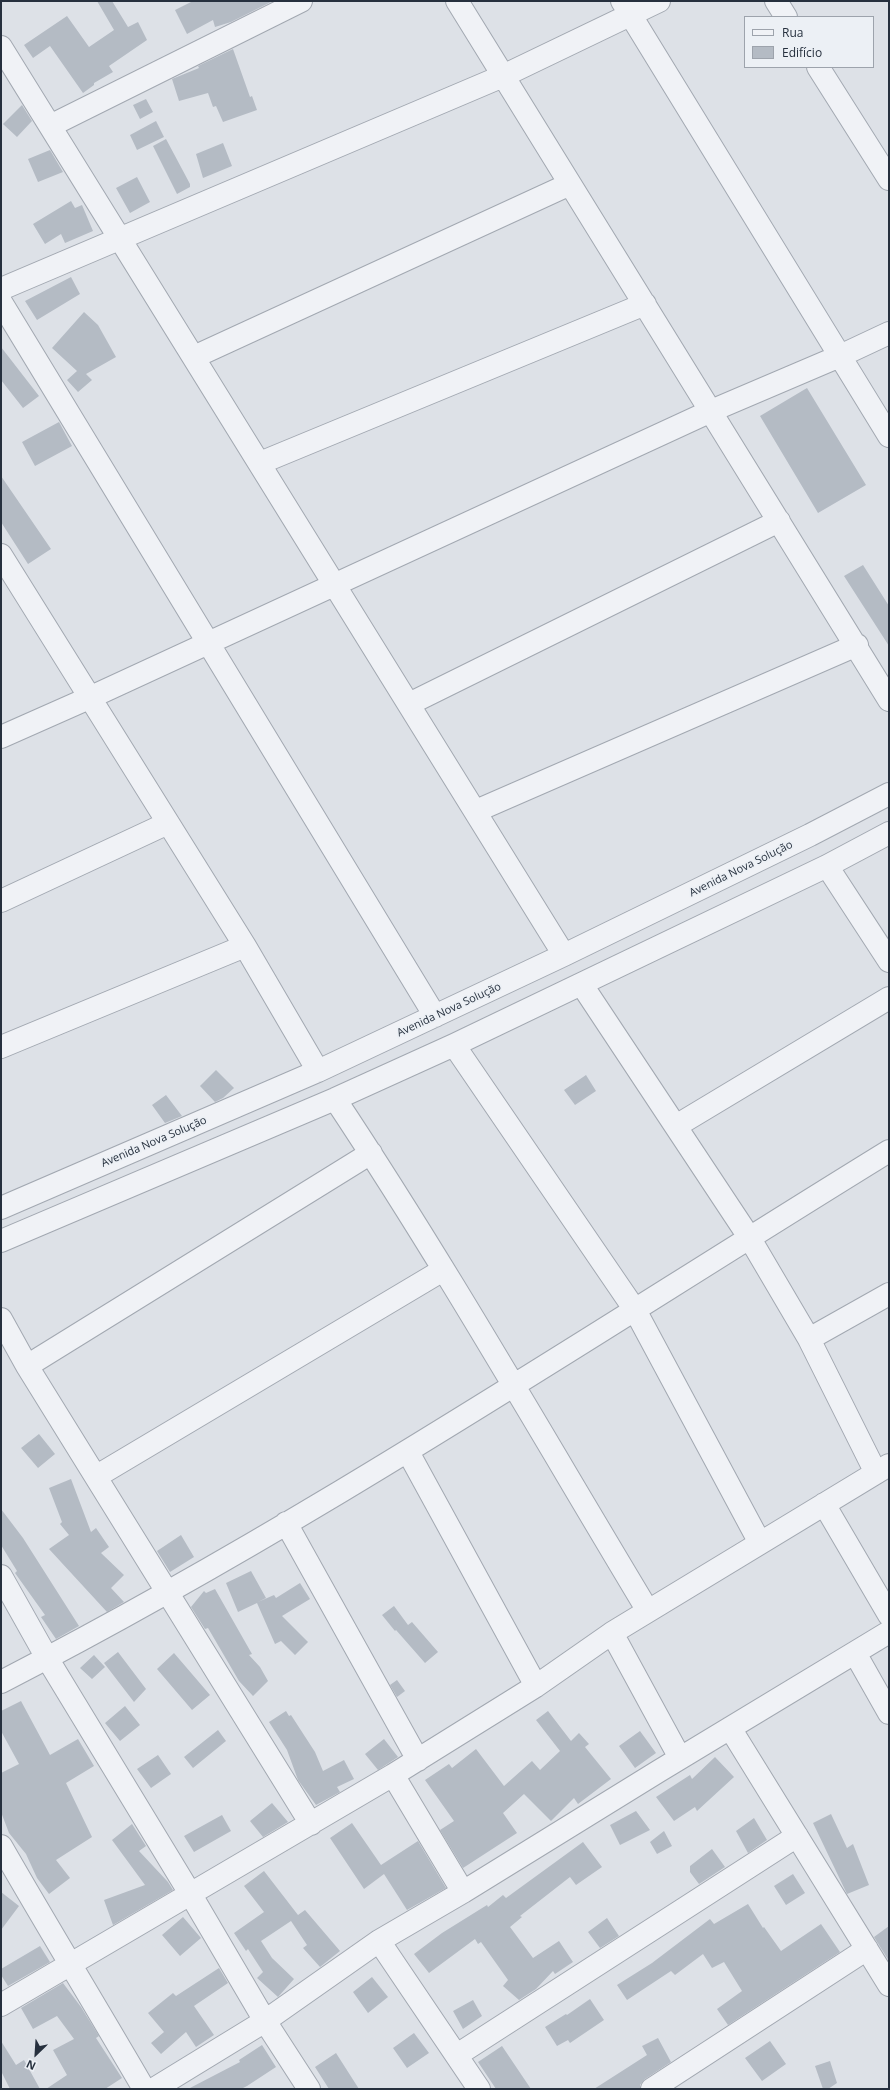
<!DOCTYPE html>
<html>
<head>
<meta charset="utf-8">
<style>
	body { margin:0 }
	#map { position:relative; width:890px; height:2090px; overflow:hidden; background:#dde1e7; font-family:"Open Sans",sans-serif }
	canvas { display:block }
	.frame { position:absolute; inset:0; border:2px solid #26303e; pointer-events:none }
	.legend { position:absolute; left:744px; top:16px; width:130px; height:52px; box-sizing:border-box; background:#ecf0f5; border:1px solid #9da3ac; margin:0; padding:5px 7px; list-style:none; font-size:12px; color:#26303e }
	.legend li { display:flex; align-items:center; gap:8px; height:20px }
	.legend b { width:20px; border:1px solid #9da3ac }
	.north { position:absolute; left:16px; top:2034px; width:40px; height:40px; -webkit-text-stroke:3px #ecf0f5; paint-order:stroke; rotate:205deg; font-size:11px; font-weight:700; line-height:16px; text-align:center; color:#26303e }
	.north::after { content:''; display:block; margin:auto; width:14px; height:18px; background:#26303e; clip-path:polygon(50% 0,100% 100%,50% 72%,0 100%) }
</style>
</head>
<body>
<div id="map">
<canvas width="890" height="2090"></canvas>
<div class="frame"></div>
<ul class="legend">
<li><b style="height:5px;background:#f0f2f6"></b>Rua</li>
<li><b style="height:11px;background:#b4bbc4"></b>Edifício</li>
</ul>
<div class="north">N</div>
</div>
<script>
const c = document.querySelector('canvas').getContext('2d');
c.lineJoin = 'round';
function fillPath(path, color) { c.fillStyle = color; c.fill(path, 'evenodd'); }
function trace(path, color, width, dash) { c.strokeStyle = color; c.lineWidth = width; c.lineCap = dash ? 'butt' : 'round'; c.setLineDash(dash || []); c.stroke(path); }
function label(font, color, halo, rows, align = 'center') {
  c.font = font + ' "Open Sans",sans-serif'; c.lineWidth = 3.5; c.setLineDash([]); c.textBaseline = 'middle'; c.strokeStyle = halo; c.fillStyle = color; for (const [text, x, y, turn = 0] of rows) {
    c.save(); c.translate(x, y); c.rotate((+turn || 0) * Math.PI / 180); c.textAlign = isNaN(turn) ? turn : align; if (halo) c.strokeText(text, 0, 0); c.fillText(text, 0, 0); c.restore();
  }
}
const building = new Path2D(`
	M97 1H112L128 27 138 22 147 40 109 66 113 72 94 83V85L83 93 50 46 33 58 24 45 67 16 89 47 114 30Z
	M193 1H273L231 22 215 27 213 20 187 34 175 10Z
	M233 49 250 97 252 96 257 110 223 122 216 106 213 107 208 93 179 101 172 79 199 68 198 66Z
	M146 99 153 112 140 119 133 105Z
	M22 105 32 121 17 137 3 124Z
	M156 121 164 137 137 150 130 135Z
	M166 139 190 184V187L177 194 153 146Z
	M223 143 232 166 203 178 196 154Z
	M50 150 63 172 38 182 28 159Z
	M137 177 150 202 130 213 116 188Z
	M71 201 75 208 82 205 93 231 65 243 61 234 45 244 33 224Z
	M71 277 80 294 37 320 25 301Z
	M84 312 98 325 116 357 86 374 92 380 78 392 67 380 77 371 52 348Z
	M1 347 39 396 23 408 1 380Z
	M807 388 866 485 818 513 760 416Z
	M59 422 72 446 35 466 22 442Z
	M1 476 51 549 28 564 1 522Z
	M863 565 889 606V646L844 576Z
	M216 1070 234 1088 223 1098 215 1102 200 1086Z
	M586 1075 596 1091 575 1105 564 1090Z
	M166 1095 182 1116 165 1123 152 1105Z
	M39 1434 55 1454 38 1468 21 1448Z
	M71 1479 91 1532 96 1528 109 1547 101 1553 124 1575 111 1588 124 1602 107 1612 49 1549 69 1535 60 1524 62 1522 49 1488Z
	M1 1509 23 1538 79 1626 56 1639 41 1617 45 1615 15 1573 17 1571 1 1545Z
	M181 1535 194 1557 170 1572 157 1551Z
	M251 1571 266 1598 258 1602 274 1595 276 1598 300 1583 310 1599 282 1616 308 1642 295 1655 281 1641 275 1644 257 1603 238 1612 226 1583Z
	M215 1589 252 1654 249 1655 260 1667 268 1681 253 1696 239 1681 208 1628 205 1629 191 1607 204 1591 206 1593Z
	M394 1606 408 1625 412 1622 438 1652 425 1663 396 1630 395 1631 382 1615Z
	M118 1652 146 1689 134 1702 104 1663Z
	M174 1653 210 1695 192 1710 157 1669Z
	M94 1655 105 1667 92 1679 80 1668Z
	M397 1680 405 1691 397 1697 390 1685Z
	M21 1701 50 1755 78 1739 94 1766 66 1783 92 1837 56 1860 70 1878 49 1894 37 1878 26 1854 9 1833 1 1812V1773L19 1764 1 1731V1711Z
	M125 1706 140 1725 120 1741 105 1723Z
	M286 1711 289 1716 291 1715 315 1752 323 1771 344 1760 354 1779 337 1787 340 1792 316 1805 298 1780 287 1750 269 1722Z
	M548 1711 571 1741 579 1733 589 1744 585 1747 611 1779 578 1804 574 1798 551 1821 524 1794 503 1813 517 1833 463 1868 440 1830 454 1821 425 1780 449 1764 452 1768 476 1749 504 1786 532 1761 540 1770 560 1751 536 1720Z
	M218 1730 226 1741 193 1768 184 1757Z
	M640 1731 656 1753 635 1768 619 1746Z
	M384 1739 398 1757 378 1770 365 1754Z
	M158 1755 171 1774 151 1788 137 1769Z
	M715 1757 734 1777 697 1811 695 1807 674 1821 656 1797 690 1775 692 1779Z
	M272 1803 288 1822 263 1837 250 1821Z
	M636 1811 650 1830 620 1845 610 1825Z
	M831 1814 847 1848 853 1844 869 1885 847 1894 813 1823Z
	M222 1815 231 1831 194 1852 184 1836Z
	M754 1818 767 1840 748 1853 736 1831Z
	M352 1823 381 1865 418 1841 446 1888 407 1910 384 1874 364 1889 330 1838Z
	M132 1824 146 1846 139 1851 168 1882 173 1890 113 1925 104 1900 145 1885 112 1840Z
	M664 1831 672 1846 657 1854 650 1842Z
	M583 1842 602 1867 576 1885 570 1877 520 1916 522 1917 510 1927 533 1958 559 1941 573 1962 555 1974 553 1971 536 1989 519 2000 503 1986 508 1980 481 1942 478 1944 475 1939 429 1973 414 1954 442 1933 487 1905 488 1907 503 1895 506 1898Z
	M712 1849 725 1867 699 1884 690 1872V1866Z
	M264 1871 298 1915 305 1910 340 1951 320 1967 303 1948 307 1945 291 1921 261 1941 272 1958 294 1979 278 1997 257 1978 263 1972 248 1949 246 1951 234 1933 264 1912 244 1886Z
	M793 1874 805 1893 786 1905 774 1886Z
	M1 1892 19 1906 1 1930Z
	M748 1904 763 1928 764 1927 781 1951 821 1924 840 1952 728 2025 717 2009 742 1991 724 1962 712 1968 703 1954 675 1975 671 1971 627 2000 617 1985 652 1963 710 1919 714 1924Z
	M183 1917 201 1938 180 1956 162 1935Z
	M607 1918 619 1936 600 1948 588 1932Z
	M889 1926V1961L874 1937Z
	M40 1946 50 1962 8 1986 1 1975V1969Z
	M219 1968 228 1983 194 2006 214 2035 196 2047 186 2032 161 2054 151 2043 164 2032 148 2013 173 1993 176 1996Z
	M372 1977 388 1997 368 2013 353 1992Z
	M63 1983 81 2007 99 2036 96 2038 122 2078 105 2089H46L67 2075 53 2050 74 2039 57 2016 33 2029 21 2008Z
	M590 1999 604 2020 570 2043 568 2040 557 2046 545 2027 566 2014 567 2015Z
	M473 2000 482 2016 463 2029 453 2011Z
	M414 2033 429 2053 407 2068 393 2048Z
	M658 2038 671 2062 645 2079 640 2085V2089H594L647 2055 642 2046Z
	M1 2041 16 2065 24 2060 40 2089H10L1 2071Z
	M770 2041 786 2064 762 2081 745 2058Z
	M262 2045 276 2067 247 2086 241 2089H188L240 2062 239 2060Z
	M502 2046 531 2089H496L478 2062Z
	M336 2053 359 2089H329L315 2067Z
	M830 2061 837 2083 828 2089H823L815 2066Z`);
const minor = new Path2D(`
	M457 1 889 700
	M622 1 889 436
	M776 1 786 17
	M1 47 564 955
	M818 67 889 179
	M50 126 301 1
	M1 289 503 76 659 1
	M1 302 435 1016
	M194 357 570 184
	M260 463 645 304
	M1 555 245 946 318 1071
	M409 704 779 521
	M1 737 89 698 711 411 840 356 889 333
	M476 811 857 645
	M827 866 889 961
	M1 901 168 823
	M582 985 749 1237 809 1339 876 1473
	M454 1045 635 1310 760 1543
	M1 1047 245 946
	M335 1099C446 1266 545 1440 648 1611
	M676 1126 889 998
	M1 1208 318 1071 564 955 810 835 889 794
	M1 1241 335 1099 454 1045 827 866 889 833
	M1 1319 27 1366 311 1824
	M809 1339 889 1294
	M27 1366 371 1153
	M408 1452 536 1686
	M97 1476 443 1270
	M824 1504 889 1615
	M286 1523 418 1760
	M1 1576 47 1658 191 1895 265 2021 309 2089
	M612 1633 680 1758
	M855 1653 889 1713
	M1 1682C308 1524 595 1332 889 1151
	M730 1728 889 1985
	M393 1775 463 1892
	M1 1846C48 1928 97 2008 144 2089
	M379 1941 479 2089
	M1 2005 393 1775 536 1686 612 1633 889 1465
	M457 2055 797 1836
	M154 2089 265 2021 379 1941 463 1892 659 1771 889 1632
	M652 2089 867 1949`);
const streetNames = [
	["Avenida Nova Solução",741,869,-26],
	["Avenida Nova Solução",449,1010,-25],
	["Avenida Nova Solução",154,1142,-23]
];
fillPath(building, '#b4bbc4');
trace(minor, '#a2a8b1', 24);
trace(minor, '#f0f2f6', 22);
label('11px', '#26303e', '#ecf0f5', streetNames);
</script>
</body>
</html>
